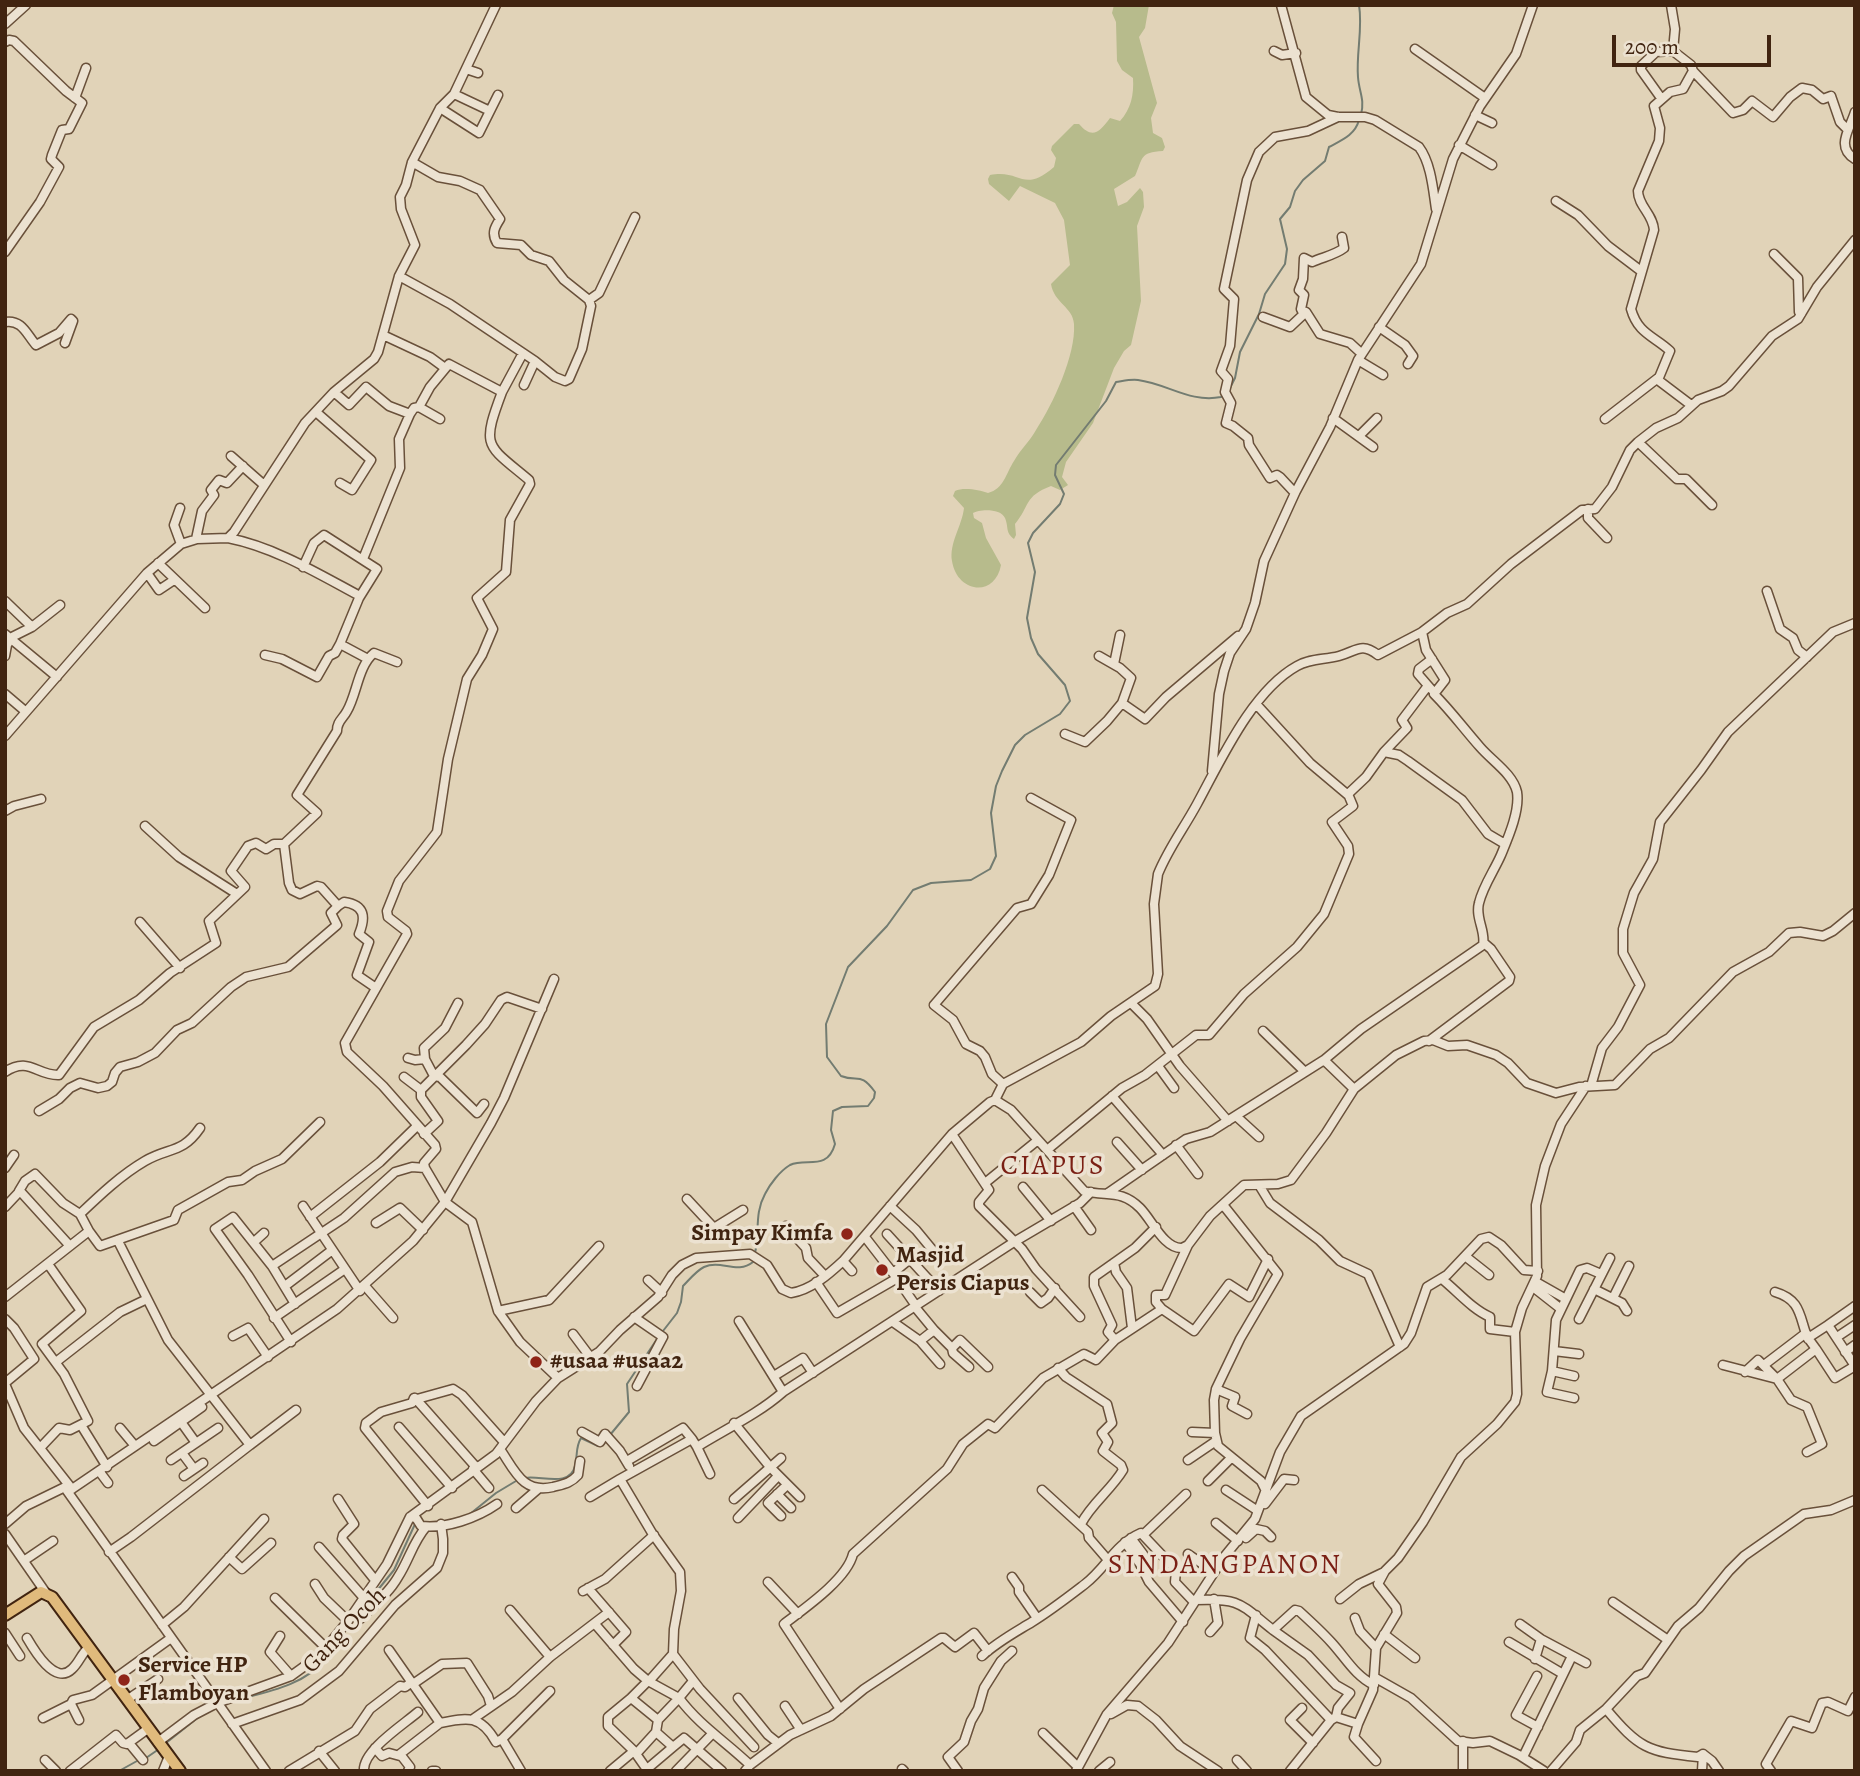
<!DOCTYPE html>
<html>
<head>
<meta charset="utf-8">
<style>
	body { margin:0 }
	#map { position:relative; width:1860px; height:1776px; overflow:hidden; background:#e1d3b8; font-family:Alegreya,serif }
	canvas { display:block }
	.frame { position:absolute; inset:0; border:7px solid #412410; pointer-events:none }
	.scale { position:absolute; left:1612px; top:35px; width:159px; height:32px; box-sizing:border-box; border:4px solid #412410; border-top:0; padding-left:9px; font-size:21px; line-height:24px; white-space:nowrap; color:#412410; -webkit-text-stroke:5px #ece2d1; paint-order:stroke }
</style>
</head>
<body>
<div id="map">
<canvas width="1860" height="1776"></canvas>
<div class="frame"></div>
<div class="scale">200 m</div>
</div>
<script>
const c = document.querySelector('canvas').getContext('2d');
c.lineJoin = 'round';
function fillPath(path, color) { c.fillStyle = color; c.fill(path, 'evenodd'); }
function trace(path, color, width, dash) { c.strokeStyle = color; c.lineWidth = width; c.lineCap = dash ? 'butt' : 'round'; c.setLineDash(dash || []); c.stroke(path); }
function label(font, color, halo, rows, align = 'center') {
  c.font = font + ' Alegreya,serif'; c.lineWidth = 7; c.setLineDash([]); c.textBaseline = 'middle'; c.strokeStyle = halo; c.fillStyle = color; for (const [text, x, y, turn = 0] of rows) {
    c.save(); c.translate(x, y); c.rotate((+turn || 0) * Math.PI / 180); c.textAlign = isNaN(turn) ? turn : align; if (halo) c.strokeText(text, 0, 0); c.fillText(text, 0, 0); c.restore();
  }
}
const green = new Path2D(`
	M1114 5H1149L1145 28 1139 37 1157 103 1151 118 1153 133 1162 138 1165 147 1163 151C1139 152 1143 159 1135 176L1114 189 1118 206 1127 202 1140 188 1143 192 1144 207 1137 226 1141 301 1131 345 1124 351 1114 368 1093 423 1066 462 1062 477 1068 485 1060 490 1051 486C1024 496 1030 506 1015 524L1016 535 1014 539C1005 532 1009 528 1005 518 1001 508 979 509 973 513L974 518 982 523 986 538 1001 565C995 598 957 593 952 561 949 543 962 526 964 508L953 496 955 491C964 487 979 490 988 493 1004 489 1006 473 1014 461 1020 450 1030 441 1036 430 1053 404 1076 355 1074 324 1073 307 1054 303 1051 284L1070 265 1064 220 1055 203 1020 186 1009 201 989 184 988 179 990 175C1022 169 1022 194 1054 167L1056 158 1051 150 1052 146 1074 124H1079C1092 139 1099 133 1110 118L1120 121C1131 109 1134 95 1133 78L1122 70 1117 61 1116 22 1112 13Z`);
const stream = new Path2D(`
	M1359 5C1363 29 1356 53 1358 77 1359 92 1365 99 1361 115
	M1230 388 1235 378 1240 352 1259 314 1265 294 1285 264 1287 249 1280 219 1290 207 1295 191 1303 180 1325 161 1329 147C1342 140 1355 135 1359 120
	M755 1253C760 1232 754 1214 765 1194 770 1184 780 1171 790 1165 806 1157 827 1172 835 1144L831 1130 833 1111 842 1107 868 1106 874 1098 875 1092C860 1071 858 1083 841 1076L827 1057 826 1024 848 967 887 926 913 890 931 883 971 880 990 869 996 856 991 813 996 786 1002 771 1015 745 1025 735 1060 714 1070 701 1065 685 1038 654 1031 638 1027 618 1035 572 1028 543 1033 533 1060 504 1064 494 1055 475 1056 465 1106 401 1116 382C1123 381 1131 379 1138 380 1168 384 1190 403 1221 397L1224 394
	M663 1331 677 1313 681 1302 683 1286C689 1280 696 1271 704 1267 721 1259 737 1275 753 1262
	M610 1435 629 1412 627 1384 657 1339
	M525 1478C540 1475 570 1488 575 1466 578 1455 575 1448 581 1438L598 1446
	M470 1514 496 1493 516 1481
	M355 1618 394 1570 415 1524
	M233 1701C266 1692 304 1686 327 1658 334 1650 338 1640 345 1631
	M166 1743 200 1716
	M146 1758 159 1749
	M5 1759V1766
	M119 1771 137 1761`);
const minor = new Path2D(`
	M1281 5 1306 97 1328 115 1338 117H1365L1375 120 1419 147C1431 163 1433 189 1436 209
	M1671 5 1675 29 1673 51 1691 65 1693 71 1683 89 1670 92 1654 106 1660 128 1659 141 1638 191C1638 206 1653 214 1654 230L1631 309C1638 334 1654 336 1670 351L1658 380 1691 405
	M5 24 26 5
	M5 42 9 40 14 41 66 91 82 103 69 129 62 130 52 155 51 159 59 167 40 202 5 252
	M1415 49 1485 98
	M1274 51 1282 55 1296 53
	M466 69 478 73
	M1693 71 1733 113 1743 110 1752 101 1773 117 1790 97 1802 88 1812 90 1823 99 1831 96 1840 122 1848 130
	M454 94 490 111 498 95
	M75 98 86 68
	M1661 98 1641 70V66L1656 52 1673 51
	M440 108 479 133 490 111
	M1855 112C1850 129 1835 147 1855 159
	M1475 115 1492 123
	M1459 145 1492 165
	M412 162 438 177 460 181 480 190 500 219C495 227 491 233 497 243L521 245 531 255 549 261 564 280 589 300 591 306 582 349 569 379 565 381 555 377 535 361
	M1556 201 1578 215 1608 246 1641 271
	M1774 254 1798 278 1799 312 1801 314
	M399 276 450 304 535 361 524 385
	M589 300 599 293 635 217
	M1303 313 1301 309 1304 295 1299 290 1303 279 1304 258 1312 262C1323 257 1335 255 1344 248L1342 237
	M1263 317 1290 327 1306 312 1320 334 1350 343 1362 354
	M5 322C22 319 27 335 36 345L59 333 71 319 73 321 65 343
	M1379 327 1405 345 1413 356 1408 364
	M383 335 430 357 445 368
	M1358 360 1383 375
	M334 392 349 405 366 387 389 406 410 414 414 408 419 407 430 387 449 364 502 392 523 353
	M502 392C481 448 486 444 529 480L530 484 510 520 506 572 477 598 493 629 482 655 467 679 448 759 437 832 399 881 387 911 388 917 406 931 407 934 345 1043 347 1052 383 1086 435 1145 436 1149 424 1163 425 1168 445 1202 472 1222 498 1311 520 1342 558 1378
	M419 407 440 419
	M316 412 371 460 352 490 340 483
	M1333 418 1373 447
	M1605 419 1658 378
	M1360 435 1377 418
	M1638 442 1677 479H1686L1712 505
	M231 456 264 485
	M1295 493 1280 477 1277 475 1270 478 1249 445 1248 438 1233 426 1226 423 1231 403 1225 392 1228 379 1221 371 1230 346 1234 299 1224 289 1247 180 1259 152 1275 137 1308 131 1338 117
	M180 508 174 525 181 544
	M1588 509V518L1607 538
	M228 538C274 547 317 573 358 595L359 598 340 644 368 659
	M196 539 202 511 214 495 211 490 219 480 227 483 243 466
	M363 559 400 468 399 439 410 414
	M158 563 205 608
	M303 567 314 543 324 535 377 569 359 598
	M147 573 159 590 174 580
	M1767 591 1780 629 1793 638 1798 650 1807 657
	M5 601 32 627
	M5 634 57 677
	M265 655 282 659 317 677 329 656 335 653 340 644
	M5 656 7 645 12 637 32 627 60 605
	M1099 656 1120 668 1131 678 1122 703
	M1114 664 1120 635
	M1431 689 1418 674 1419 669 1432 659
	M5 694 25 711
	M1257 705 1310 763 1348 795
	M1065 734 1085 742 1107 721 1122 703 1145 719 1166 697 1238 636
	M5 736 147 573 181 544 197 539 228 538 234 532 305 423 334 392 374 359 378 352 399 276 415 245 401 209 400 197 406 185 412 162 440 108 454 94 496 5
	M1384 752 1407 728 1402 720 1427 687
	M1212 771 1219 694 1224 671 1230 653 1246 629 1255 603 1264 561 1295 493 1330 427 1358 360 1421 264 1453 159 1480 106 1516 54 1533 5
	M5 811 14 806 41 799
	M145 826 179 857 237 894
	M338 906 344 902C365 905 366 917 359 934L369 942 357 975 376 988
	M140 922 180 968
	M458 1003 445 1028 424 1048 425 1059 434 1076 440 1077 477 1113 484 1104
	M1131 1003 1147 1019 1180 1066 1228 1121
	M1263 1031 1305 1072
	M1429 1041 1509 981 1510 977 1491 949 1484 943
	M408 1058 415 1060 425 1059
	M1324 1060 1361 1029 1483 945C1486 931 1475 918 1479 903 1483 886 1494 871 1501 855 1508 838 1520 811 1517 792 1513 774 1492 761 1480 747 1464 729 1451 711 1434 694L1445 680 1426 650 1422 632
	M1158 1066 1174 1088
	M5 1072C29 1056 37 1076 59 1075L94 1027 139 1000 170 973 216 943 209 921 245 887 231 871 248 846 256 843 266 849 274 844H284
	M404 1077 421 1090
	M1003 1084 992 1074 985 1057 980 1051 966 1044 953 1020 934 1005 1017 908 1031 904 1049 875 1071 820 1031 798
	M1591 1086 1602 1048 1618 1027 1640 985 1623 953V929L1634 893 1653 859 1660 822 1701 770 1728 732 1833 632 1855 623
	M1112 1096 1163 1155
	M995 1100 1003 1084 1081 1042 1111 1016 1155 986 1158 974 1154 904 1158 874C1168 849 1184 828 1197 804 1221 760 1252 691 1297 666 1311 658 1324 660 1339 656 1357 651 1361 642 1378 655L1422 632 1447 613 1467 604 1511 564 1582 510 1595 509 1612 487 1630 450 1638 442 1656 428 1678 418 1698 400 1722 391 1729 386 1772 336 1798 319 1817 287 1855 240
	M39 1111 59 1099 70 1088 80 1083 98 1088 107 1086 112 1082 115 1073 120 1067 138 1062 155 1053 177 1030 192 1023 231 987 246 977 288 967 337 925 331 913 338 906 321 887 317 886 300 894 292 890 289 883 284 844 317 813 297 795 337 731C337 721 343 719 347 711 357 694 358 666 374 653L397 662
	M1236 1116 1259 1137
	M424 1134 438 1121 421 1097V1090L466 1045 485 1024 501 1000 507 997 542 1009
	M952 1134 989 1190 979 1202V1206L1022 1249 1036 1269 1080 1317
	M1117 1142 1142 1170
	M1176 1145 1198 1174
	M1047 1150 1122 1088 1145 1075 1196 1035H1209L1244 994 1297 947 1324 914 1349 854 1348 846 1332 822 1353 806 1348 794 1366 777 1384 752 1399 755 1408 761 1462 800 1488 834 1505 844
	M5 1168 14 1155
	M985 1183 1038 1140
	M1259 1185 1270 1203 1319 1240 1340 1261 1368 1274 1400 1347
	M1023 1187 1051 1221
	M19 1191 25 1181 35 1174 63 1203 80 1214
	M1108 1193 1186 1139 1210 1132 1324 1060 1354 1089
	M687 1199 714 1228 743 1210
	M303 1206 360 1291
	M890 1206 916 1230 935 1253
	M1074 1206 1091 1230
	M1224 1206 1278 1274 1240 1339 1216 1389 1214 1400 1215 1433 1218 1446 1261 1481 1266 1491
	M5 1207 20 1191 70 1246
	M310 1217 380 1162 417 1126
	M376 1223 400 1208 423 1230
	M786 1226 806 1248 808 1258 825 1276
	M89 1231 80 1214C100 1195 121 1175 145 1161 169 1147 182 1154 200 1128
	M887 1234 939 1291
	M254 1242 264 1233
	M1465 1256 1489 1275
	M843 1261 852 1271
	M1114 1263 1116 1272 1127 1288 1132 1328
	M272 1266 344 1218 395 1172 412 1167 425 1168
	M893 1273 910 1259
	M896 1277 916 1306
	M1442 1279C1458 1292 1472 1309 1490 1317V1329L1515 1332
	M648 1280 662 1293
	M816 1282 837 1313 894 1280 896 1277 865 1237
	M1536 1282 1566 1299
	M285 1286 331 1251
	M365 1286 393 1318
	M1533 1287 1561 1309
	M1594 1289 1622 1303 1627 1311
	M1030 1292 1041 1303 1048 1298 1055 1288
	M1775 1292C1802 1300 1799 1317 1808 1339
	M5 1297 89 1231 100 1246 174 1220 178 1210 228 1182 242 1180 255 1171 282 1159 320 1122
	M1613 1298 1629 1266
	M915 1307 934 1330 920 1341 940 1364
	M1162 1309 1156 1302V1295H1165L1188 1245
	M498 1311 549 1300 599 1246
	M634 1317 663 1337 637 1386
	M274 1318 345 1269
	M5 1319 14 1328 34 1359 5 1383
	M1579 1319 1610 1258
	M739 1321 783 1392
	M893 1322 920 1341
	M1828 1325 1855 1306
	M934 1330 952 1348 960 1340 988 1367
	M573 1334 591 1358
	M233 1336 248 1328 268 1357
	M1837 1337 1855 1325
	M1115 1340 1108 1332 1112 1325 1094 1286V1277L1135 1248 1156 1227
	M291 1342 248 1275 215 1229 233 1217 272 1266 295 1304
	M952 1348 953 1353 969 1367
	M1816 1349 1835 1378 1855 1366
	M1554 1351 1579 1354
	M1845 1352 1855 1345
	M56 1362 120 1312 147 1299
	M1723 1365 1777 1379 1816 1349 1808 1338 1828 1325 1855 1366
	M1764 1365 1806 1333
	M1058 1368 1066 1377 1107 1404 1112 1423 1102 1433 1108 1442 1103 1451 1121 1465 1123 1470C1111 1490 1091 1504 1081 1524
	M1552 1371 1574 1376
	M1745 1372 1758 1360 1777 1379 1791 1400 1807 1407 1822 1444 1807 1452
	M774 1376 803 1358 813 1373
	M5 1384 24 1428 72 1489
	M1216 1389 1235 1397 1232 1406 1247 1414
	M415 1398 476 1467
	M1574 1398 1547 1392 1552 1371 1556 1320 1580 1270 1587 1268 1601 1274
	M181 1422 196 1443
	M734 1423 770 1467 800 1497
	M81 1425 107 1467
	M399 1427 452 1488
	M120 1428 135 1446
	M582 1432 600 1442 605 1434 620 1451 629 1466
	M1192 1432 1215 1433
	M154 1441 202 1407
	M250 1445 296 1410
	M41 1447 59 1428 70 1430 88 1421 64 1374 42 1344 81 1311 48 1264
	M697 1447 710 1474
	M500 1449C515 1471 523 1494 553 1487 564 1484 571 1483 578 1475L580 1461
	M182 1453 194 1469
	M171 1460 218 1428
	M1188 1460 1216 1441
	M627 1461 683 1428 692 1439
	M473 1469 489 1488
	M99 1471 108 1483
	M184 1476 203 1463
	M1208 1481 1231 1458
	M65 1488 266 1771
	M1042 1490 1088 1532 1089 1538 1108 1560
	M1226 1490 1258 1511
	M777 1494 791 1508
	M590 1497 620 1479
	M338 1499 354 1524 343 1535 342 1539 375 1580
	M734 1499 781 1458
	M1265 1504 1284 1479 1294 1480
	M428 1506 365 1428 366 1423 381 1412 412 1403 414 1398 417 1399 453 1389 462 1395 504 1442
	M516 1508 538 1489
	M781 1516 768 1503 787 1485
	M410 1517 416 1518 421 1526C446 1529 477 1518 497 1504
	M738 1518 778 1476
	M1216 1523 1238 1541
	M5 1524 26 1506 65 1487 72 1489 337 1309 413 1241 445 1202 491 1123 504 1098 554 979
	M5 1534 48 1596
	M1144 1534 1186 1494
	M1131 1538 1143 1554 1137 1559
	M1246 1538 1256 1529 1265 1531 1271 1537
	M1125 1542 1140 1564 1149 1582 1183 1622
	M319 1547 364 1598
	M109 1552 131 1537 250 1445 168 1340 118 1241
	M1188 1554 1214 1572
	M229 1557 242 1569 271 1543
	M25 1560 53 1541
	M1012 1577 1019 1587V1592L1037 1618
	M768 1582 798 1614
	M315 1584 324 1598 348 1621
	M588 1588 626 1632 613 1645
	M583 1591 605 1579 654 1535
	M275 1598 326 1648
	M1340 1599 1359 1584 1382 1573
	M1196 1600C1241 1598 1240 1604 1273 1630L1295 1610 1299 1611C1310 1621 1321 1631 1331 1642 1345 1657 1355 1676 1374 1685
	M1613 1602 1668 1640
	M510 1610 550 1657
	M1256 1615 1250 1638 1265 1650 1331 1720
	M1355 1618 1360 1631 1376 1648
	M360 1619C373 1606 389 1593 398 1577 409 1560 413 1542 426 1527
	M595 1624 634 1669 648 1681
	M1520 1624 1541 1639 1586 1663
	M162 1625 184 1607 264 1519
	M1273 1630 1308 1655 1336 1685 1350 1693 1338 1708 1336 1717
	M1210 1632 1218 1623 1214 1599
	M5 1633 20 1656
	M1384 1634 1415 1658
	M280 1636 270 1652 291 1676
	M27 1638C34 1650 55 1686 72 1669 79 1663 81 1654 89 1647
	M1509 1642 1563 1674
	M389 1650 440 1723 400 1754 410 1767 408 1771
	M982 1656C997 1642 1014 1633 1032 1622 1050 1611 1068 1597 1085 1584 1107 1567 1114 1545 1141 1533L1176 1570 1175 1582 1194 1602
	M1535 1659 1541 1639
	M1537 1676 1516 1715 1538 1727
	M1374 1677 1376 1648 1397 1613 1396 1607 1378 1584 1385 1571 1398 1558 1423 1522 1461 1457 1497 1424 1515 1402 1517 1394 1515 1332 1522 1308 1537 1276 1536 1205 1545 1166 1561 1124 1586 1086
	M650 1680 673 1654
	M413 1684 442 1664 467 1663 488 1696 491 1706
	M631 1698 658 1720
	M738 1698 768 1735 778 1743
	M128 1699 158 1679
	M785 1706 801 1730
	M1302 1708 1290 1720 1313 1743
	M840 1709 784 1624C805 1608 847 1579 853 1554L947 1469 963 1444 988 1424 995 1428 1043 1378 1084 1354 1096 1360 1115 1340 1162 1309 1194 1331 1229 1284 1249 1297 1268 1259
	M1606 1709C1639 1748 1647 1752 1698 1757L1703 1754 1712 1761 1719 1771
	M1111 1714 1127 1705 1138 1706 1156 1720 1180 1746 1218 1771
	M43 1718 71 1704
	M473 1719 512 1692 550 1657 609 1612
	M79 1720 71 1704 73 1700 92 1695 171 1638
	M440 1723C468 1717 481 1715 496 1742L502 1739 550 1691
	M232 1724 300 1700 339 1671 395 1605 437 1568 443 1553V1539L441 1524
	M1358 1724 1354 1737 1376 1761
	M1043 1733 1078 1767
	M502 1739 521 1771
	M1463 1741V1771
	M158 1742 194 1715 217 1703 291 1676 320 1655 348 1621 387 1564 410 1517 496 1454 536 1401 558 1378 599 1352 620 1330 658 1297 672 1275 682 1265 696 1258 750 1254 767 1265 782 1289 791 1293C811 1290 829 1274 843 1261L952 1134 990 1102 995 1100 1011 1110 1084 1191C1107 1197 1121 1189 1140 1208 1152 1220 1164 1249 1182 1248L1188 1245 1210 1216 1244 1185 1278 1184 1291 1180 1326 1133 1354 1089 1396 1055 1424 1041 1433 1040 1448 1046 1467 1045 1496 1055 1508 1063 1527 1083 1556 1093 1579 1087 1615 1085 1650 1049 1669 1038 1733 972 1769 952 1789 933 1800 932 1823 936 1833 931 1855 913
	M129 1743 143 1760
	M754 1747 700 1689 673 1654 674 1629 681 1591 680 1572 652 1533 620 1479 692 1439 697 1447C726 1429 758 1414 783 1392L1014 1242 1080 1203 1091 1192
	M375 1748 382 1756 389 1753 400 1756
	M319 1751 335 1771
	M636 1754 656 1732
	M1523 1757 1572 1656
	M45 1760 56 1771
	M1237 1760 1247 1771
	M750 1765 790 1735 831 1716 864 1689 941 1638H944L955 1647 974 1633 988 1651
	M647 1769 673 1747
	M902 1769 904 1771
	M70 1771 116 1735 123 1743 127 1744 149 1728
	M163 1771 169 1756
	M289 1771 355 1731 370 1709 400 1686 405 1687 412 1682
	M364 1771C362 1751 403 1725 418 1712
	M432 1771H436
	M610 1771 634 1751
	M648 1771 634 1751 608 1726V1717L631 1698 648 1681 679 1698 693 1681
	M676 1771 713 1733
	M722 1771 684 1738 673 1747 656 1732 658 1720 679 1698C699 1725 726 1742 750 1765L745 1771
	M958 1771 948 1757 964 1742 971 1721 978 1709 984 1688 1001 1661 1012 1651
	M1076 1771 1107 1714 1168 1643 1224 1557 1255 1519 1280 1452 1301 1416 1404 1344 1411 1333 1427 1287 1447 1275 1481 1239 1489 1237 1501 1245 1524 1270 1538 1271
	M1099 1771 1110 1762
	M1290 1771 1331 1720 1336 1717 1358 1724 1373 1690 1374 1677 1411 1698 1458 1741 1473 1743 1490 1741 1519 1755 1544 1771
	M1551 1771 1576 1742 1580 1730 1606 1709 1637 1676 1645 1673 1678 1626 1699 1608 1729 1571 1744 1556 1804 1514 1831 1510 1855 1500
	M1702 1771 1703 1754
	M1771 1771 1766 1764 1791 1721 1812 1728 1822 1703 1828 1702 1848 1711 1855 1697`);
const major = new Path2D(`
	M5 1615 41 1592 52 1597 180 1771`);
const markers = [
	[847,1234,7,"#8f2418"],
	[882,1270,7,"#8f2418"],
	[536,1362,7,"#8f2418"],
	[124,1680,7,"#8f2418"]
];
const poiNames = [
	["Simpay Kimfa",833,1234,"right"],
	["Masjid",896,1256],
	["Persis Ciapus",896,1284],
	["#usaa #usaa2",550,1362],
	["Service HP",138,1666],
	["Flamboyan",138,1694]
];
const streetNames = [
	["Gang Ocoh",345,1631,-46]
];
const quarterNames = [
	["CIAPUS",1053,1167],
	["SINDANGPANON",1225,1566]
];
fillPath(green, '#b7bb8c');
trace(stream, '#737c71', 2);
trace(minor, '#69503a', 11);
trace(major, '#412410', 14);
trace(minor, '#ece2d1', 8);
trace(major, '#e0ba7c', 10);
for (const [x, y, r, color] of markers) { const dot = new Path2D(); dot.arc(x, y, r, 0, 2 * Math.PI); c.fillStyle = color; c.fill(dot); trace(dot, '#ece2d1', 2.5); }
label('bold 24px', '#412410', '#ece2d1', poiNames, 'left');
label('24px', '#412410', '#ece2d1', streetNames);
c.letterSpacing = '2px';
label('28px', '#7a1f14', '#ece2d1', quarterNames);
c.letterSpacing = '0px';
</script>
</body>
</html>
